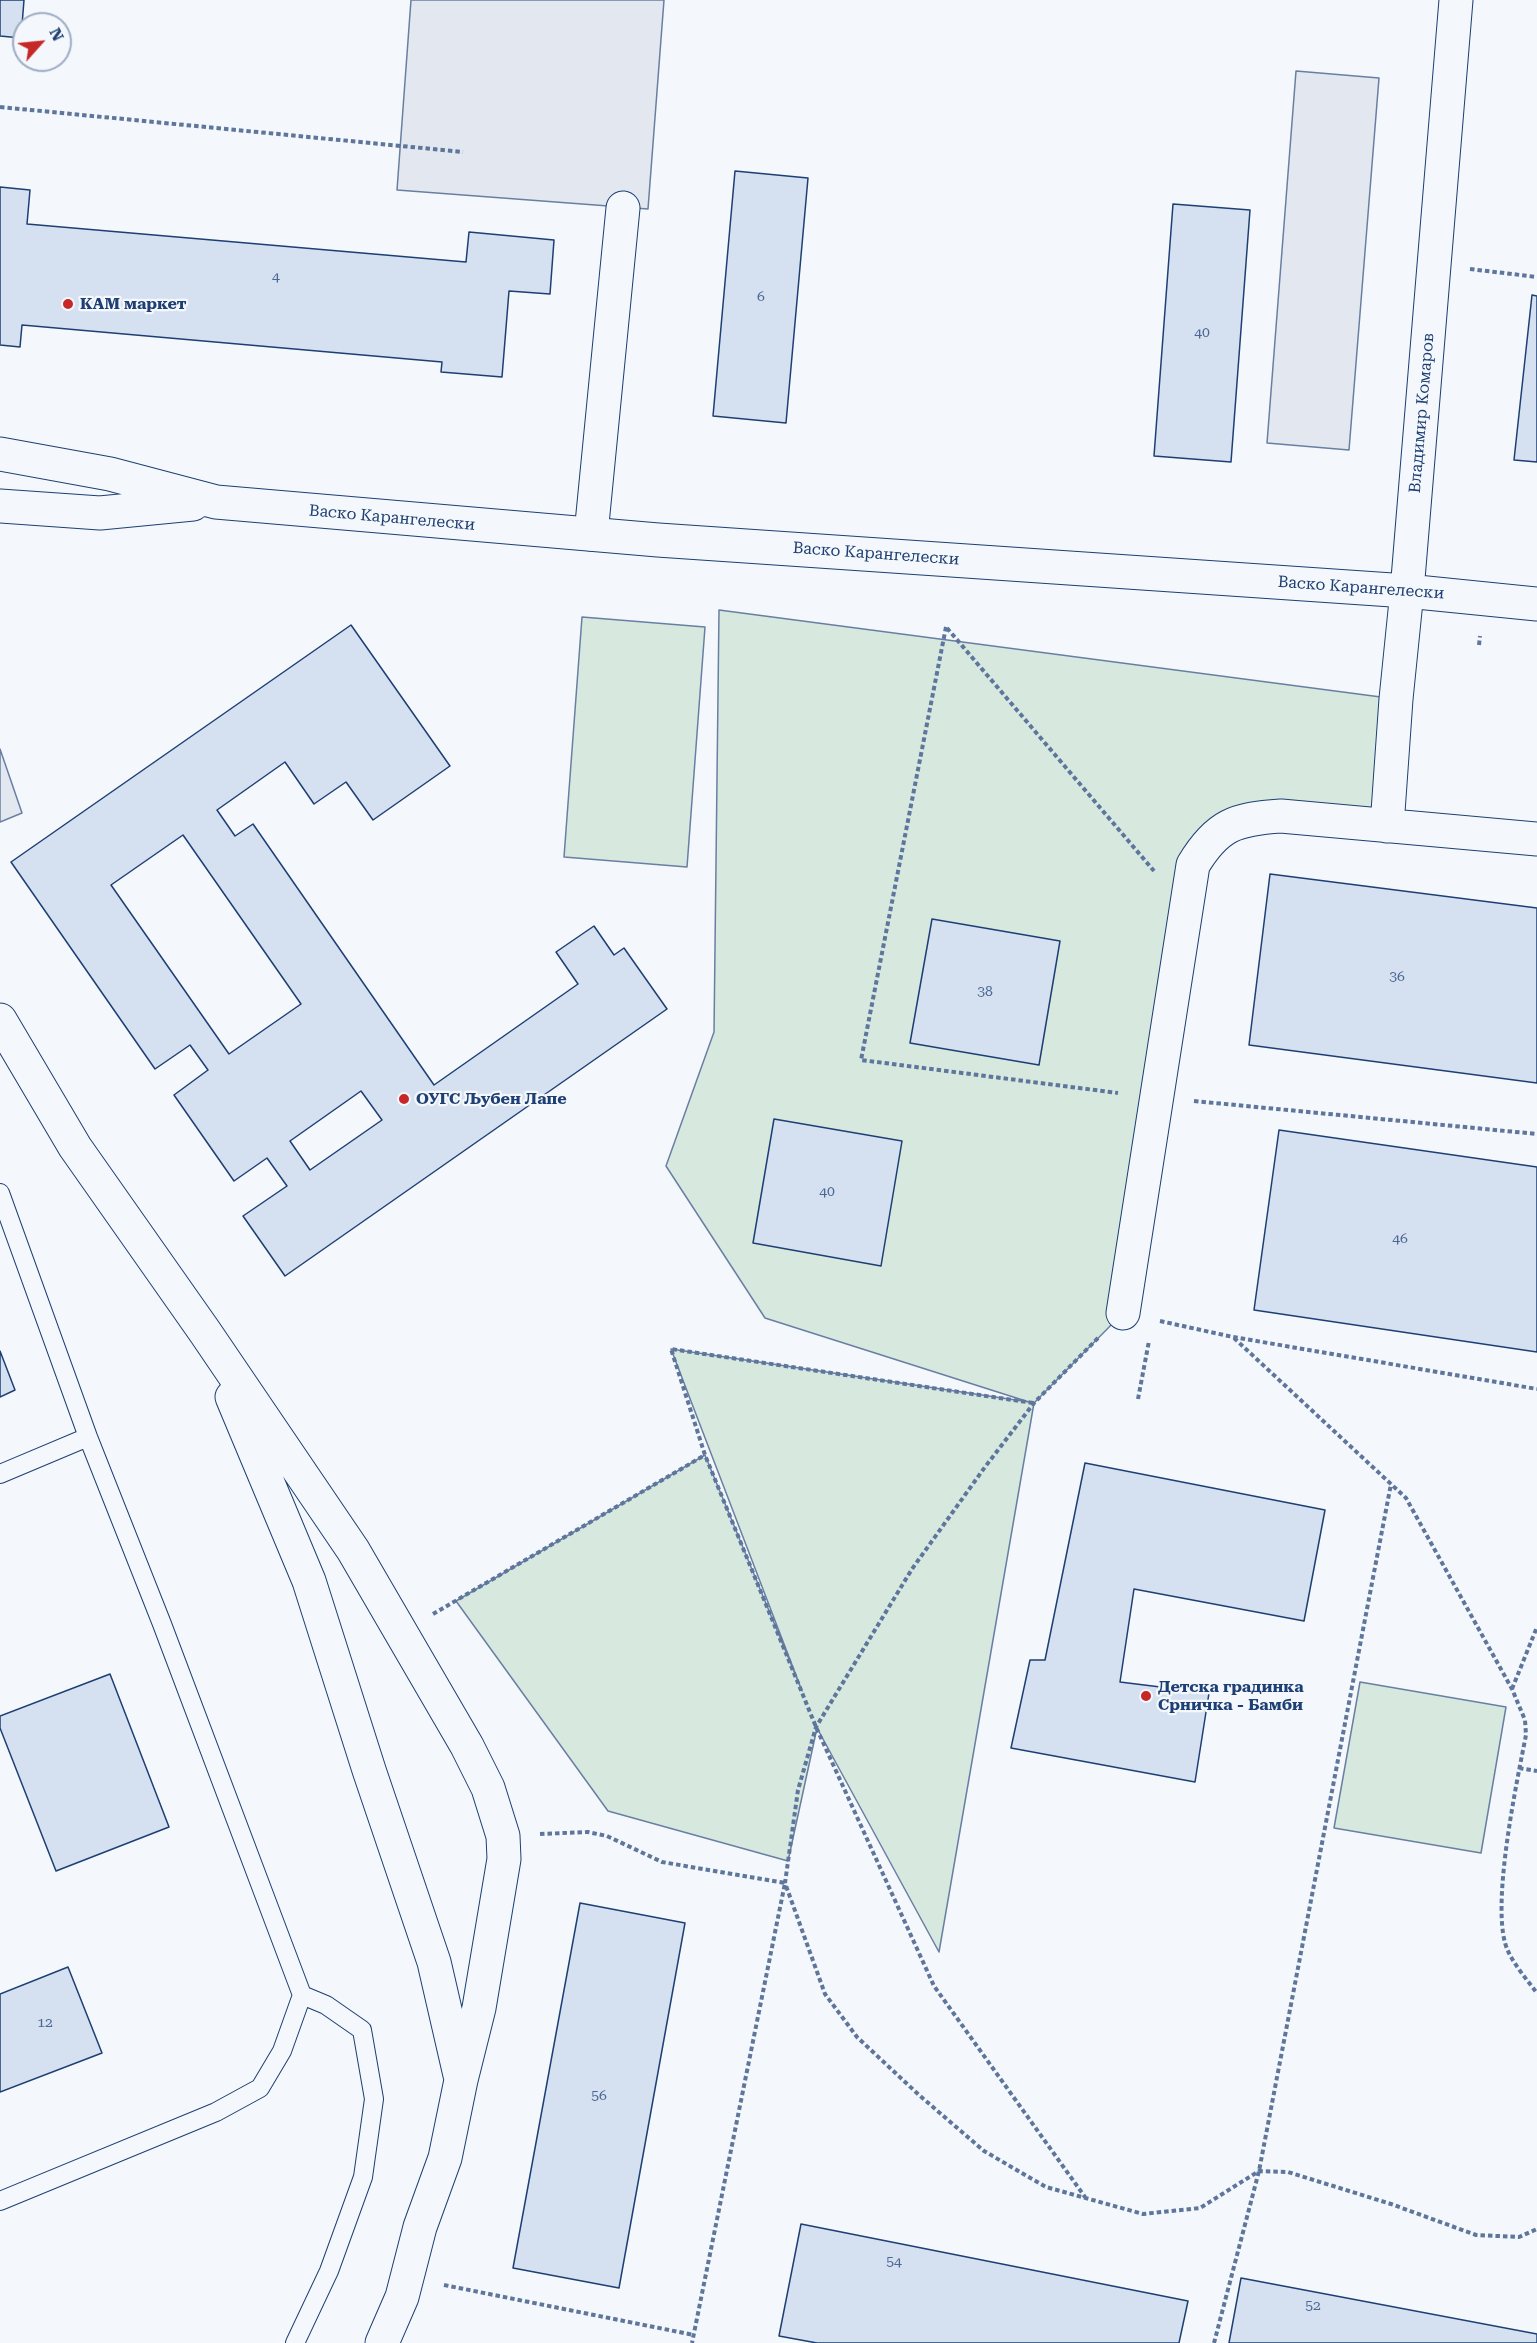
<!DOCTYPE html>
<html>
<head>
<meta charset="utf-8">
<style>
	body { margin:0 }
	#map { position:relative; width:1537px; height:2343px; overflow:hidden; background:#f4f7fb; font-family:"Roboto Serif",serif }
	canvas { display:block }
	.north { position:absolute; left:12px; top:12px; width:60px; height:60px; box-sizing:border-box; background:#f4f7fb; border:2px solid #9eadc5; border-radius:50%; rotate:63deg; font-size:16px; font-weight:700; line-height:24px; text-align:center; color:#1d3f73 }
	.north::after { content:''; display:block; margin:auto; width:21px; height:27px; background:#c62828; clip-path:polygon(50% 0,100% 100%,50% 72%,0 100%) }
</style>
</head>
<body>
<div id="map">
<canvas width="1537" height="2343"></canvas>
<div class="north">N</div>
</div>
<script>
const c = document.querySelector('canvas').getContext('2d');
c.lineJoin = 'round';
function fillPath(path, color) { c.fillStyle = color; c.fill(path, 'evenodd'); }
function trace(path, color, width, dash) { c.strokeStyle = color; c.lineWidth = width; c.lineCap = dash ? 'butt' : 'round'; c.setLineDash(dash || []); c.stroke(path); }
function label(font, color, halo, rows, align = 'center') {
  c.font = font + ' "Roboto Serif",serif'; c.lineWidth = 4.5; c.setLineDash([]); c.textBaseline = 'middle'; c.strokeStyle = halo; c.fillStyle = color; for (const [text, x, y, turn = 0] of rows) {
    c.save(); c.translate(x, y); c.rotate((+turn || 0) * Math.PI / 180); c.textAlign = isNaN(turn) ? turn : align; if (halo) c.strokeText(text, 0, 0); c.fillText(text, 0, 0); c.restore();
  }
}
const green = new Path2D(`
	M719 610 1396 699 1387 826 1281 816 1206 844 1123 1313 1034 1403 939 1952 817 1728 788 1861 608 1811 456 1601 705 1455 802 1691 671 1349 1029 1402 765 1318 666 1166 714 1032Z
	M582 617 705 627 687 867 564 857Z
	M1360 1682 1506 1707 1481 1853 1334 1828Z`);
const parking = new Path2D(`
	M411 0H664L648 209 397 190Z
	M1296 71 1379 78 1349 450 1267 443Z
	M0 749 22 813 0 822Z`);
const building = new Path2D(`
	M0 0H24L21 38 0 36Z
	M735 171 808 178 786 423 713 416Z
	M0 187 30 190 27 224 466 262 469 232 554 240 550 294 509 291 502 377 441 372 442 362 22 325 20 347 0 345Z
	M1173 204 1250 210 1231 462 1154 456Z
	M1532 295 1537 296V462L1514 460Z
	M351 625 450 766 373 820 346 782 314 804 285 762 217 810 235 836 253 824 434 1085 578 984 556 952 594 926 614 955 624 948 667 1009 285 1276 243 1216 287 1186 267 1158 234 1181 174 1095 208 1070 190 1045 155 1069 11 862ZM183 835 301 1004 229 1054 111 885ZM361 1091 382 1120 310 1170 290 1141Z
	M1270 874 1537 908V1083L1249 1045Z
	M932 919 1060 941 1039 1065 910 1043Z
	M774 1119 902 1141 881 1266 753 1243Z
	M1279 1130 1537 1167V1352L1254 1310Z
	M0 1351 15 1390 0 1397Z
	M1085 1463 1325 1510 1304 1621 1134 1589 1120 1682 1209 1693 1195 1782 1011 1748 1030 1660H1045Z
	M110 1674 169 1827 56 1871 0 1728V1716Z
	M580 1903 685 1923 619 2288 513 2268Z
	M68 1967 102 2053 0 2092V1994Z
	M801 2224 1188 2301 1179 2343H817L779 2336Z
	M1241 2278 1537 2334V2343H1229Z`);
const path = new Path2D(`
	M0 107 463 152
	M1470 269 1537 277
	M946 627 861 1060 1118 1093
	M947 628 1154 871
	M1479 645 1480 636
	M1194 1101 1537 1134
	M1160 1321 1233 1337 1537 1389
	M1098 1338 1034 1403 985 1467 912 1569 816 1727 798 1790 785 1883 825 1994 857 2037 919 2095 984 2151 1046 2187 1143 2214 1200 2208 1259 2171 1288 2172 1391 2204 1476 2235 1519 2237 1537 2229
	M1234 1338 1406 1498 1512 1689 1525 1720 1526 1735C1517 1781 1489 1912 1508 1951 1515 1966 1527 1980 1537 1993
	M1138 1399 1149 1341
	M1033 1403 671 1349 705 1455 816 1727 934 1986 1085 2197
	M433 1614 705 1455
	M1512 1689 1537 1627
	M1519 1768 1537 1771
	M540 1834 588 1832 607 1836 662 1862 785 1883 692 2343
	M444 2285 694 2335
	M1214 2343 1259 2171 1391 1484`);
const lane = new Path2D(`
	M0 1193 88 1437 162 1624 302 1995 282 2051 260 2088 216 2112 0 2201
	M0 1474 88 1437
	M295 2343 329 2271 363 2177 374 2099 362 2030 326 2005 302 1995`);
const street = new Path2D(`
	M591 534 623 208
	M1387 826 1396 699 1407 591
	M0 1020 75 1147 205 1332 353 1550 467 1746 488 1788 503 1836 504 1859 479 2008 461 2080 445 2158 420 2227 402 2297 382 2343
	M1123 1313 1193 865C1217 825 1235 819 1281 816L1537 839
	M232 1397 309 1581 369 1770 434 1962 460 2075`);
const secondary = new Path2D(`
	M0 454 110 474 216 502 658 540 1407 591 1537 604
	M0 506 100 513 193 504
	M1407 591 1456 0`);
const markers = [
	[68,304,6,"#c62828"],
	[404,1099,6,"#c62828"],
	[1146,1696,6,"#c62828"]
];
const numberNames = [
	["4",276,277],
	["6",761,297],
	["40",1202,333],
	["36",1397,977],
	["38",985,992],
	["40",827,1192],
	["46",1400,1239],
	["12",45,2023],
	["56",599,2096],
	["54",894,2262],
	["52",1313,2306]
];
const poiNames = [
	["КАМ маркет",80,304],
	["ОУГС Љубен Лапе",416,1099],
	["Детска градинка",1158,1687],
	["Срничка - Бамби",1158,1705]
];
const streetNames = [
	["Владимир Комаров",1422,413,-85],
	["Васко Карангелески",392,518,5],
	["Васко Карангелески",876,554,4],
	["Васко Карангелески",1361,588,4]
];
fillPath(green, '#d7e8df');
trace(green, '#687fa3', 1.5);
fillPath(parking, '#e3e8f0');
trace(parking, '#687fa3', 1.5);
fillPath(building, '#d5e0f0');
trace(building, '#1d3f73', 1.5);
trace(lane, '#1d3f73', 20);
trace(street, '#1d3f73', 35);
trace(secondary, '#1d3f73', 35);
trace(path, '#5e769c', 4, [4.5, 3]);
trace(lane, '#f4f7fb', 18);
trace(street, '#f4f7fb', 33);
trace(secondary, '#f4f7fb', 33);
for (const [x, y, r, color] of markers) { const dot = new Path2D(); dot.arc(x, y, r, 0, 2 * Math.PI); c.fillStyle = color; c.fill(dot); trace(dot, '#f4f7fb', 2); }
label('14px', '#4b6792', null, numberNames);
label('bold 16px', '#1d3f73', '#f4f7fb', poiNames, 'left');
label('16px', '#1d3f73', '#f4f7fb', streetNames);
</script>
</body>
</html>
